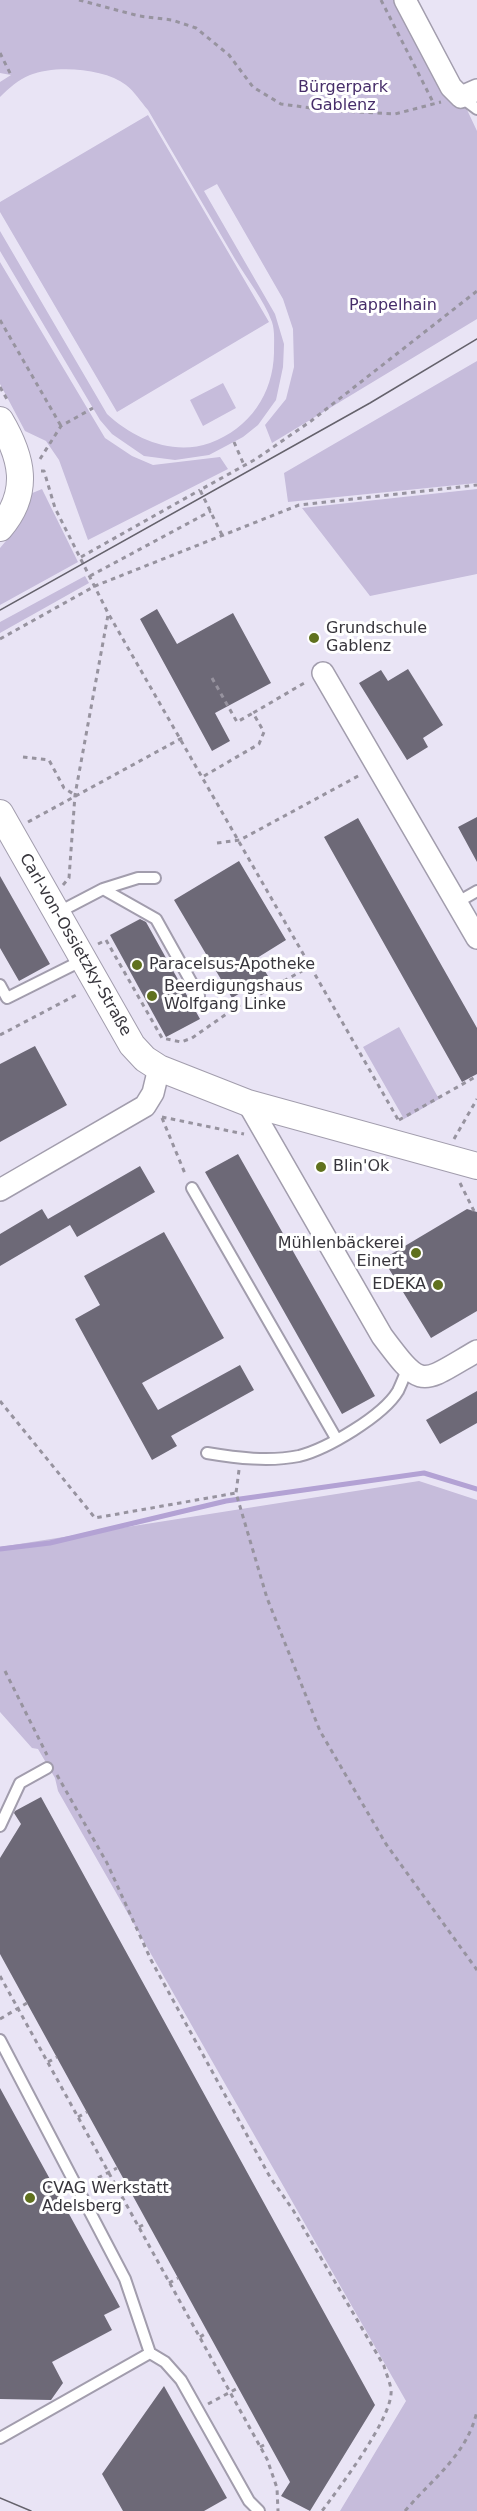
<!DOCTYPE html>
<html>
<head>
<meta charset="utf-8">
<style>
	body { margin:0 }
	canvas { display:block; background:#e9e4f5 }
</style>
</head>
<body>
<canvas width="477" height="2511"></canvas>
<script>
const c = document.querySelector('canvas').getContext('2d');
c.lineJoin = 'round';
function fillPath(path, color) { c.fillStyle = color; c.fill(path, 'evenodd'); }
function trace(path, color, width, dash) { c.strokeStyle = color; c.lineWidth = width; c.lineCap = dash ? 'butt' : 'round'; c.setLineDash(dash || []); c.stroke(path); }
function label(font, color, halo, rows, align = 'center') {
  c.font = font + ' "DejaVu Sans",sans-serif'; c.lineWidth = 6; c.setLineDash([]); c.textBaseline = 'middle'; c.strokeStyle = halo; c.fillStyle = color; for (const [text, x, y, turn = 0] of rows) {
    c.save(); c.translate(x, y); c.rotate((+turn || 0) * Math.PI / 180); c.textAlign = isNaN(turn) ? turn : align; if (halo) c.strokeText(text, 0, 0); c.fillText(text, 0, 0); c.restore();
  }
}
const green = new Path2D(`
	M0 0H405L461 97 477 131V319L272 443 265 425 286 399 294 367 293 329 283 299 217 184 204 191 275 314 284 344 283 367 276 400 258 425 243 437 209 455 175 460 144 456 112 434 100 420 0 251V231L107 414C134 439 173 456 210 443 250 428 273 394 274 353 274 343 275 331 272 322 264 300 247 279 235 259 206 209 177 160 148 110 141 102 134 91 126 85 104 68 55 65 30 75 18 80 9 88 0 97V82L11 75 0 73Z
	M148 115 269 322 117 412 0 212V202Z
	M0 262 105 438 132 456 153 465 220 457 228 469 88 540 59 460 46 441 25 431 0 384Z
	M477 361V483L288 502 284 473Z
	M223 383 236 408 203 426 190 400Z
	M42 489 78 562 0 605V548L15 530 30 494Z
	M477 489V574L370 596 302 508Z
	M85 576 89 583 0 633V622Z
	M399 1027 439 1099 404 1119 363 1047Z
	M419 1481 477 1500V2511H340L406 2401 58 1791 55 1778 38 1749 32 1748 0 1712V1547Z`);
const stream = new Path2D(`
	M0 1549 50 1543 226 1501 424 1473 477 1489`);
const building = new Path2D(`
	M157 609 177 644 233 613 271 683 215 713 230 741 212 751 140 619Z
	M408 669 443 725 423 738 428 747 407 760 359 683 381 670 388 681Z
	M477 817V862L458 827Z
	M358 818 477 1028V1074L462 1082 324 837Z
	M239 861 286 940 257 958 268 976 232 998 174 900Z
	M0 876 50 964 19 981 0 948Z
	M140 919 146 922 200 1019 166 1037 110 935Z
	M35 1046 67 1105 0 1142V1064Z
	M238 1154 375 1396 342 1414 205 1172Z
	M140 1166 155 1192 77 1237 70 1225 0 1266V1234L42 1209 48 1219Z
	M467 1209 477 1212V1311L431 1338 383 1259Z
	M164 1232 224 1338 142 1383 158 1410 240 1365 254 1390 171 1436 177 1446 152 1460 75 1319 100 1305 84 1276Z
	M477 1391V1423L440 1444 426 1420Z
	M41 1797 375 2405 310 2511 281 2496 290 2482 0 1954V1858L21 1824 14 1813 15 1811Z
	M0 2088 120 2307 104 2315 112 2330 52 2362 63 2383 51 2400 0 2399Z
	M164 2386 227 2498 204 2511H123L102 2474Z`);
const path = new Path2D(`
	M79 0 139 16 172 20 196 28 229 55 253 87 281 104 326 110 395 114 441 102
	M381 0 434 104
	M0 53 11 75
	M0 320 61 426
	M0 387 8 401
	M234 442 244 465
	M40 459 61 426 93 408
	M41 471H44L55 508 108 613 400 1123
	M222 535 200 490 256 459 311 421 477 291
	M81 557 200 490
	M90 576 211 511
	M0 639 95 586 299 505 477 485
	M212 678 237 722 253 713
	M23 757 49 760 64 788 75 795
	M204 776 259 744 264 732 253 713 306 682
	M28 822 182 738
	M217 843 240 840 360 775
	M63 885 69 878 75 795 108 615
	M98 944 106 940 162 1038 181 1042 192 1038 235 1008 311 966
	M0 1035 78 994
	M162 1117 244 1134
	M162 1118 186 1176
	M399 1120 477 1076
	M454 1139 477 1099
	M460 1183 474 1211
	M0 1401 95 1518 236 1493
	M239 1470 236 1493 267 1598 320 1731 386 1844 477 1970
	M5 1671 47 1755
	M57 1775 107 1863 151 1960 270 2177 293 2210 384 2366C386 2374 392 2386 391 2394 389 2422 340 2487 322 2511
	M0 1976 267 2459 277 2488 278 2511
	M0 2019 27 2003
	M48 2062 57 2057
	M78 2117 87 2112
	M90 2182 117 2168
	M139 2227 147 2223
	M169 2283 178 2278
	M200 2337 208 2332
	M208 2404 238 2388
	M260 2447 268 2443
	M405 2511C433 2478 467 2455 477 2411`);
const service = new Path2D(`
	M461 97 477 109
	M103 889 138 878H155
	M456 903 477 891
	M57 913 103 889 156 919 199 996
	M0 985 7 998 83 960
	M192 1188 337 1440
	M207 1453C237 1458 269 1462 299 1456 327 1449 383 1416 398 1391 401 1385 404 1377 407 1370
	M0 1826 20 1783 47 1768
	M0 2040 125 2279 150 2353 165 2362 181 2380 249 2501 259 2511
	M0 2438 150 2353`);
const minor = new Path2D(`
	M405 0 451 87 461 97 477 90
	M323 673 477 938
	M248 1103 382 1336C423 1391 420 1384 477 1351
	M0 1190 145 1106 153 1093 159 1068`);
const tertiary = new Path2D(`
	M0 420C22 457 31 492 0 528
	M0 813 132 1045 145 1059 159 1068 248 1103 477 1166`);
const tram = new Path2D(`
	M0 610 370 403 477 339
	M0 2498 31 2511`);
const markers = [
	[314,638,6,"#60711e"],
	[137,965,6,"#60711e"],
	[152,996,6,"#60711e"],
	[321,1167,6,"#60711e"],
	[416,1253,6,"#60711e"],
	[438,1285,6,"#60711e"],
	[30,2198,6,"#60711e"]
];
const parkNames = [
	["Bürgerpark",343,88],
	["Gablenz",343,106],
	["Pappelhain",393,306]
];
const poiNames = [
	["Grundschule",326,629],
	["Gablenz",326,647],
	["Paracelsus-Apotheke",149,965],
	["Beerdigungshaus",164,987],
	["Wolfgang Linke",164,1005],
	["Blin'Ok",333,1167],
	["Mühlenbäckerei",404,1244,"right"],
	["Einert",404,1262,"right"],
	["EDEKA",426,1285,"right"],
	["CVAG Werkstatt",42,2189],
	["Adelsberg",42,2207]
];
const streetNames = [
	["Carl-von-Ossietzky-Straße",75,945,60]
];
fillPath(green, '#c6bcdb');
trace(stream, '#b3a2d4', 5);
fillPath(building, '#6d6977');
trace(service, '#a29dad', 14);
trace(minor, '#a29dad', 24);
trace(tertiary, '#a29dad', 28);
trace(path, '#97939f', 3, [4.5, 4.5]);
trace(service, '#fff', 10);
trace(minor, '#fff', 21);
trace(tertiary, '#fff', 26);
trace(tram, '#65626c', 1.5);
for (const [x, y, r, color] of markers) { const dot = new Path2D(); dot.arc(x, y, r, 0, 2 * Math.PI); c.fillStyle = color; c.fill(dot); trace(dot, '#fff', 2); }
label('16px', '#472e6a', '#fff', parkNames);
label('16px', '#37353c', '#fff', poiNames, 'left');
label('16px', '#37353c', '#fff', streetNames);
</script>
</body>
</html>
